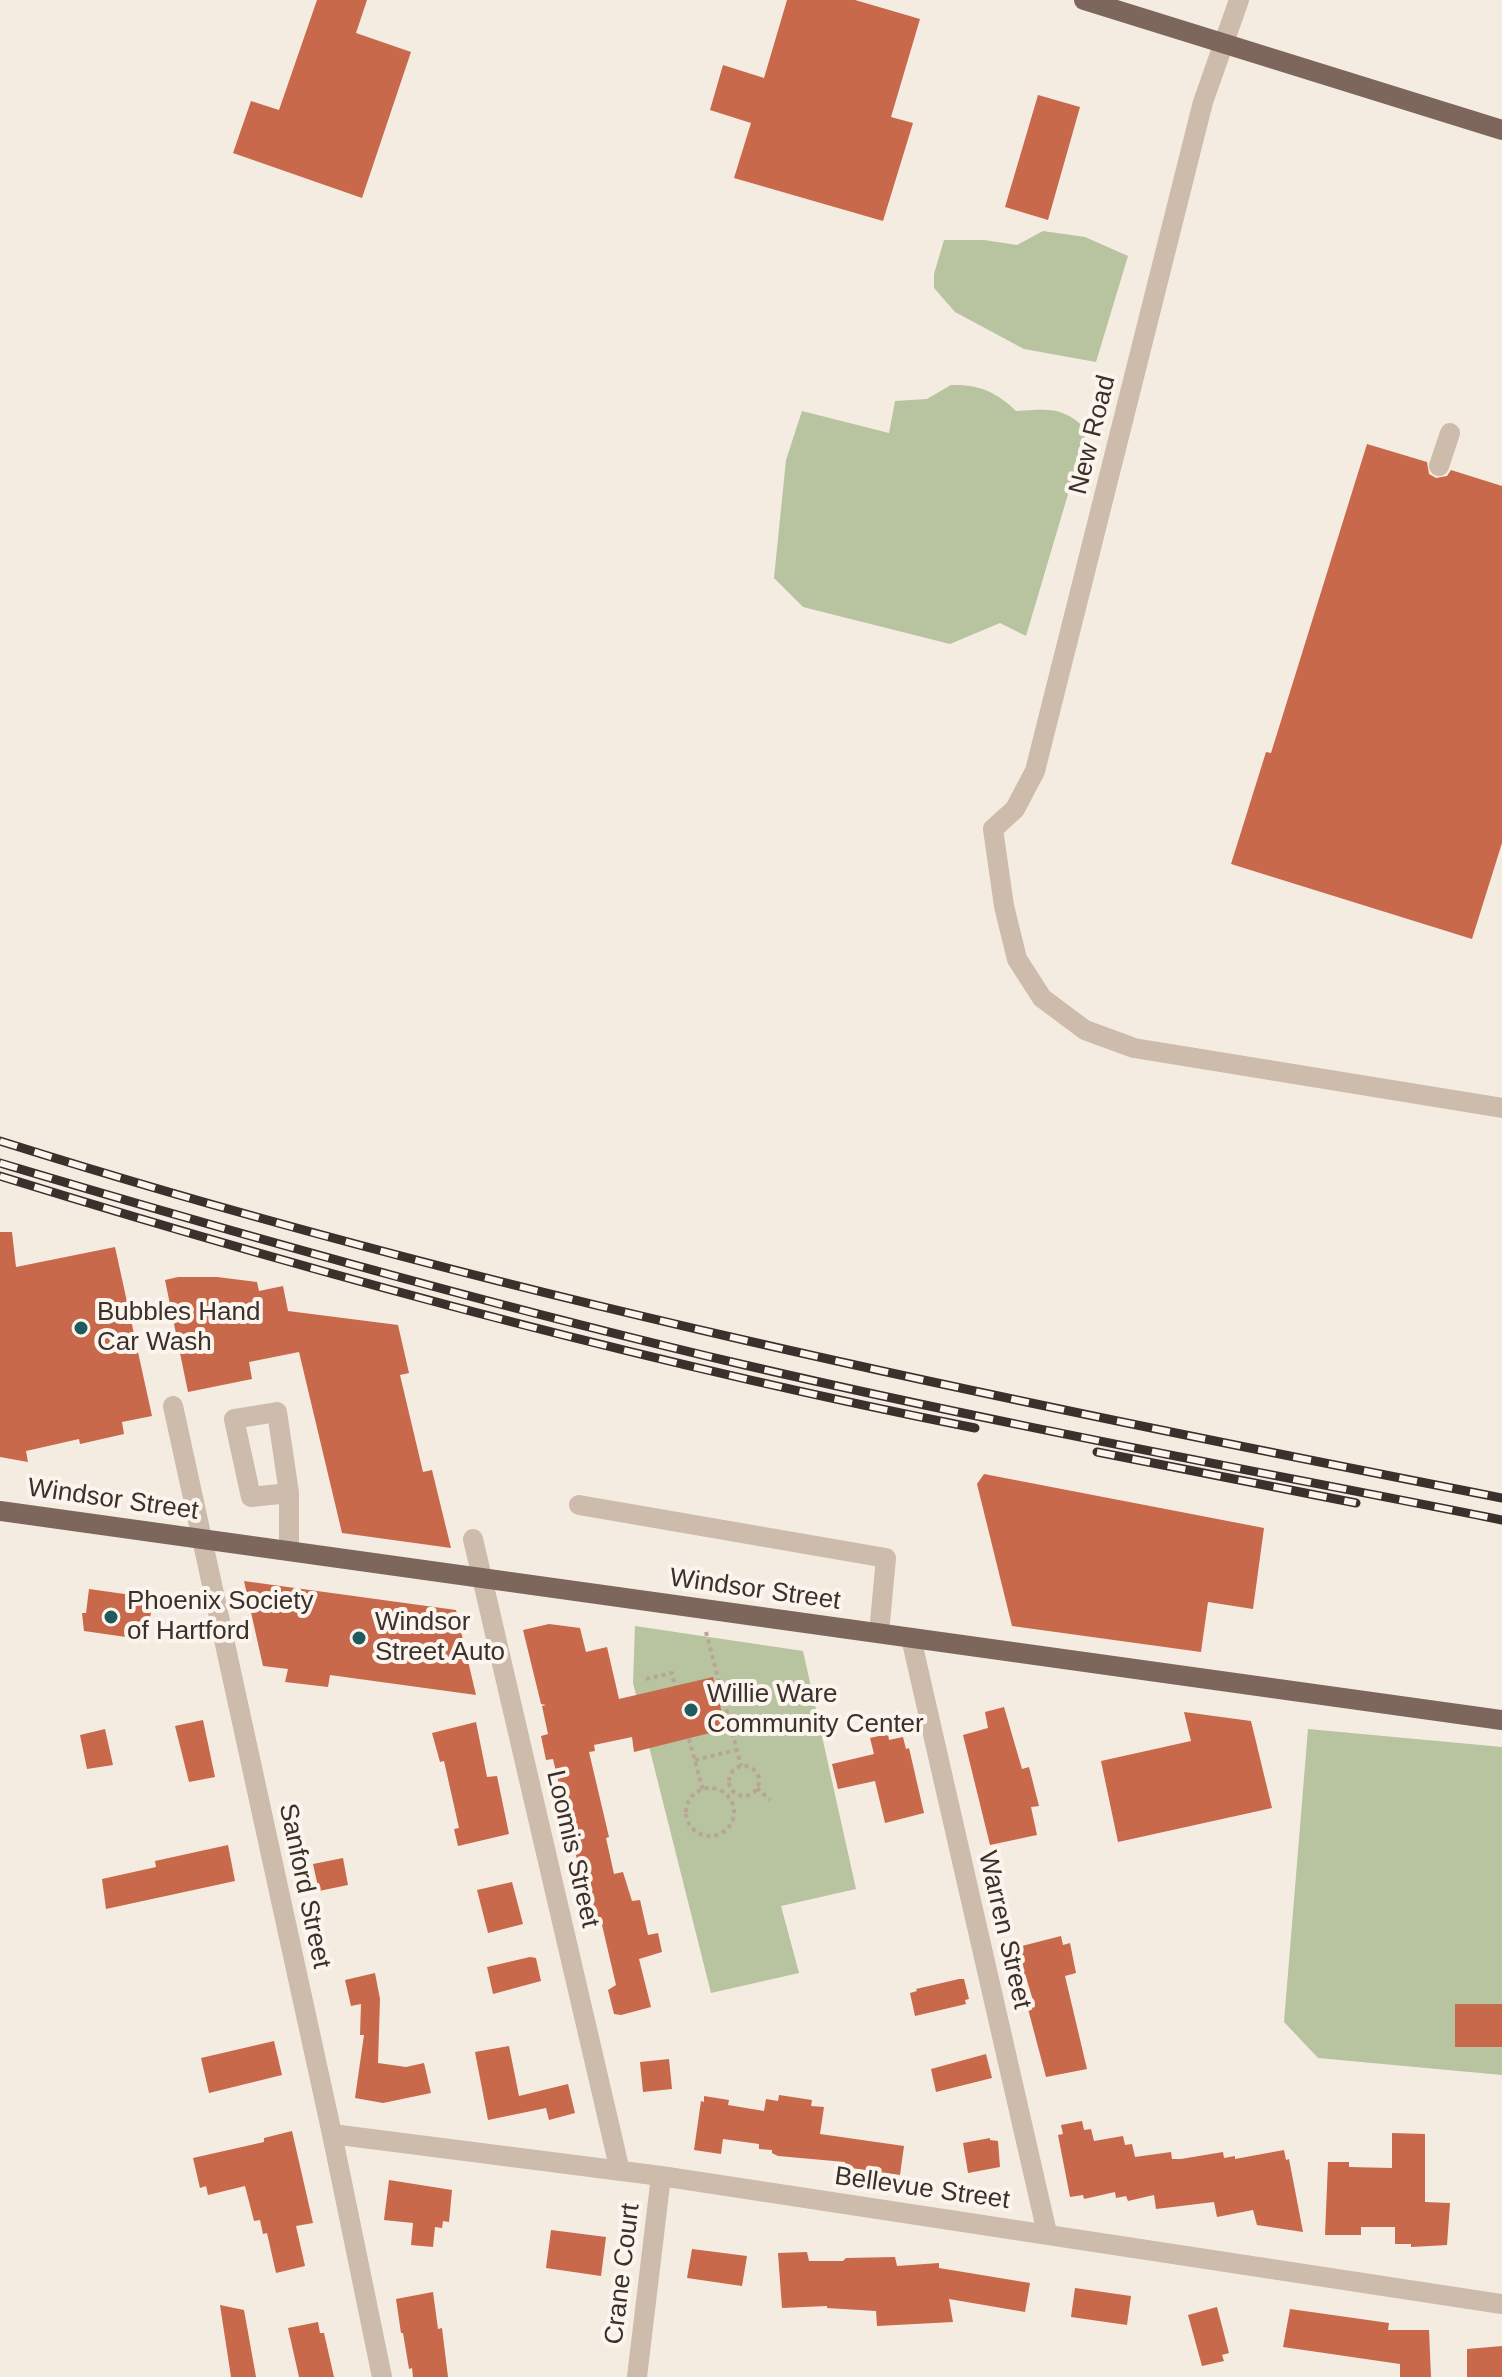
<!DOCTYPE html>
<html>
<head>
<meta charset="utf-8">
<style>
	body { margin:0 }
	canvas { display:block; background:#f4ebe1 }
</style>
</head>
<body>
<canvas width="1502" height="2377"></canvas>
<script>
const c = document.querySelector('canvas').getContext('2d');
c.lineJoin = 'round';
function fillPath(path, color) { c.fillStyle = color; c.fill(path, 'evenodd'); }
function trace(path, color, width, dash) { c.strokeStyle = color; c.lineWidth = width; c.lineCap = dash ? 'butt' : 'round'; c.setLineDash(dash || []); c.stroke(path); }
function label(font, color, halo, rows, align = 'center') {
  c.font = font + ' Arial,sans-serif'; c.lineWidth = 8; c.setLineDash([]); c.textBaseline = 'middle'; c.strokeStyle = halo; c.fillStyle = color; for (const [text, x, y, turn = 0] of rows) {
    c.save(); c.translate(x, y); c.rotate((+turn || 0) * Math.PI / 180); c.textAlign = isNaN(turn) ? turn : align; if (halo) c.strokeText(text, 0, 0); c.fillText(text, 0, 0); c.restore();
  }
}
const green = new Path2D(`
	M1043 231 1085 237 1128 256 1096 362 1024 349 955 312 934 288V274L944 240H984L1017 245Z
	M951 385C978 384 997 392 1016 411 1049 409 1063 406 1087 430L1026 636 1000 623 950 644 803 607 774 578 786 460 802 411 889 433 895 401 927 399Z
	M635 1626 803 1651 856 1889 781 1906 799 1973 711 1993 633 1683Z
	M1308 1729 1502 1747V2075L1318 2058 1284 2022Z`);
const building = new Path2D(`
	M317 0H367L356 33 411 52 362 198 233 153 251 101 279 110Z
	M787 0H855L920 19 891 117 913 123 883 221 734 178 751 123 710 110 723 65 764 78Z
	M1038 95 1080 107 1048 220 1005 207Z
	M1367 444 1427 462 1429 474 1436 478 1447 476 1451 470 1502 486V843L1472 939 1231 864 1266 752 1271 753Z
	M0 1232H12L16 1267 115 1247 152 1416 122 1422 124 1434 80 1444 79 1439 26 1451 28 1462 0 1457Z
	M178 1277H217L257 1282 259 1291 283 1286 288 1311 398 1325 409 1373 400 1375 423 1472 432 1470 451 1548 342 1533 299 1352 249 1362 252 1379 188 1392 165 1280Z
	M984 1474 1264 1528 1253 1609 1208 1602 1201 1652 1012 1626 977 1484Z
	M244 1581 456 1610 476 1695 330 1675 328 1687 285 1682 288 1669 263 1666Z
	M89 1589 153 1598 147 1640 84 1631 82 1613H86Z
	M549 1624 580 1628 586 1652 607 1647 619 1699 713 1677 726 1729 634 1752 632 1737 594 1745 595 1751 589 1752 609 1837 606 1838 614 1874 623 1872 632 1901 640 1900 648 1935 658 1933 662 1952 639 1959 651 2007 621 2015 614 2014 608 1990 616 1985 602 1925 593 1927 553 1759 546 1760 541 1736 548 1734 542 1706 546 1705 541 1704 523 1630Z
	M1004 1707 1022 1769 1029 1767 1039 1806 1031 1807 1037 1835 990 1845 963 1735 988 1728 985 1712Z
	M1184 1712 1251 1721 1272 1808 1118 1842 1101 1761 1191 1741Z
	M203 1720 215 1777 189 1782 175 1726Z
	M476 1722 487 1777 497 1776 509 1834 458 1846 454 1829 459 1828 444 1761 440 1762 432 1733Z
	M105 1729 113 1765 87 1769 80 1735Z
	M888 1734 889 1740 903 1737 906 1749 909 1748 924 1813 885 1823 875 1781 838 1789 832 1764 874 1754 870 1738Z
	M228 1845 235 1881 106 1909 102 1879 156 1867 155 1861Z
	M343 1858 348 1885 319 1891 313 1864Z
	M512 1882 523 1924 488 1933 477 1890Z
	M1061 1936 1063 1945 1070 1943 1076 1973 1065 1976 1087 2069 1046 2077 1028 2009 1035 2007 1025 1974 1020 1975 1014 1948Z
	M530 1957 536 1958 541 1981 493 1994 487 1967Z
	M375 1973 380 1999 378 2063 406 2067 424 2063 431 2093 383 2103 355 2098 364 2035H360L361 2004 351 2006 345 1980Z
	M959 1979H964L969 1999 965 2000 966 2004 915 2016 910 1993 917 1991 916 1989Z
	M1455 2004H1502V2047H1455Z
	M274 2041 282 2075 209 2093 201 2058Z
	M509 2046 519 2096 568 2084 575 2113 549 2120 546 2108 488 2120 475 2052Z
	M986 2054 992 2078 936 2092 931 2069Z
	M669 2059 672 2089 643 2092 640 2062Z
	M779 2095 812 2100 811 2106 824 2107 820 2134 904 2146 900 2175 844 2167 845 2162 778 2156 772 2153V2150L759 2149V2144L723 2139 721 2154 694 2150 701 2101 704 2102V2096L729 2100 728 2105 764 2111 766 2099 778 2101Z
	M1082 2121 1084 2130 1091 2129 1094 2141 1123 2136 1125 2145 1132 2144 1135 2157 1171 2152 1172 2159H1181L1223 2152 1224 2158 1235 2156V2159L1284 2150 1286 2160 1289 2159 1303 2232 1257 2225 1253 2210 1217 2217 1214 2202 1156 2209 1154 2195 1128 2201 1126 2196 1116 2198 1115 2192 1084 2199 1083 2195 1070 2197 1058 2135 1063 2134 1061 2125Z
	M292 2131 313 2223 296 2226 305 2266 276 2273 267 2233 263 2234 260 2220 254 2221 245 2186 208 2195 206 2186 200 2188 193 2158 264 2142V2138Z
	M1392 2133 1425 2134V2202L1450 2203 1447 2245 1411 2247V2244H1395V2227H1361V2235H1325L1328 2162H1349V2167L1392 2168Z
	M990 2138V2140L998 2141 1000 2167 968 2173 963 2143Z
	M389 2180 452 2190 449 2222 443 2221 442 2228 435 2227 433 2247 411 2245 413 2223 384 2220Z
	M551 2230 606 2237 601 2276 546 2268Z
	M692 2249 747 2256 742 2286 687 2278Z
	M807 2252 809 2261H843L846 2258 895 2257 897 2266 939 2263V2268L1030 2283 1025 2312 949 2299 953 2322 877 2326 876 2311 827 2308V2306L782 2308 778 2253Z
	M1075 2288 1131 2296 1127 2325 1071 2317Z
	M433 2292 438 2329 442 2328 448 2377H413L412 2368 409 2369 403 2333H401L396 2299Z
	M220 2305 244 2310 256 2377H231Z
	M1217 2307 1229 2353 1222 2355 1224 2361 1202 2366 1188 2315Z
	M1290 2309 1389 2323 1388 2330H1429L1431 2377H1400V2364L1283 2347Z
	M318 2322 320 2333H324L334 2377H299L288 2328Z
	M1502 2346V2377H1467V2349Z`);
const path = new Path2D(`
	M706 1632 741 1766
	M646 1679 672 1673 675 1686
	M725 1702 734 1699
	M689 1739 703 1790
	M695 1760 737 1750
	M729 1781a15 15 0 1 1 30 0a15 15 0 1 1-30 0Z
	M757 1788 770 1800
	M686 1812a24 24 0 1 1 48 0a24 24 0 1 1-48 0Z`);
const minor = new Path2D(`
	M1239 0 1203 102 1035 771 1015 809 993 829 1004 906 1017 959 1042 998 1085 1030 1134 1048 1502 1108
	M1439 466 1450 433
	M173 1406 332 2134 382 2377
	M289 1493 251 1497 234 1419 277 1412 289 1493V1549
	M579 1505 886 1558 879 1633
	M473 1539 620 2171
	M911 1638 1047 2233
	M332 2134 661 2176 1502 2304
	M637 2377 661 2176`);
const major = new Path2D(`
	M1084 0 1502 130
	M0 1511 1502 1720`);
const rail = new Path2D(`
	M0 1141C492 1296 997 1399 1502 1498
	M0 1163C248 1237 497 1307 749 1366 998 1424 1251 1470 1502 1520
	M0 1176C320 1275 646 1363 975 1428
	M1097 1452 1356 1503`);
const markers = [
	[81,1328,8,"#1f5a5e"],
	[111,1617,8,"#1f5a5e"],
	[359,1638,8,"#1f5a5e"],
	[691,1710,8,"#1f5a5e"]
];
const streetNames = [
	["New Road",1093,435,-76],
	["Windsor Street",113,1500,8],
	["Windsor Street",755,1590,8],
	["Loomis Street",572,1849,77],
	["Sanford Street",304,1886,78],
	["Warren Street",1004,1930,77],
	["Bellevue Street",922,2189,8],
	["Crane Court",623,2274,-83]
];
const poiNames = [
	["Bubbles Hand",97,1313],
	["Car Wash",97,1343],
	["Phoenix Society",127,1602],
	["of Hartford",127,1632],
	["Windsor",375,1623],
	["Street Auto",375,1653],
	["Willie Ware",707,1695],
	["Community Center",707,1725]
];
fillPath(green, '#b8c4a0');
fillPath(building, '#c8694b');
trace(path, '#b9a596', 4, [4, 4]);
trace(minor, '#cdbbac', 20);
trace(major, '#7d675c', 20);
trace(rail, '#3b302b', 9);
trace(rail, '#fbf5ee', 6, [18]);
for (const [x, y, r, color] of markers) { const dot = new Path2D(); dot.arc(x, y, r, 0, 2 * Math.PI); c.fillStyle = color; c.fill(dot); trace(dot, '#fbf5ee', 3); }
label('26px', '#3b302b', '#fbf5ee', streetNames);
label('26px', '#3b302b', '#fbf5ee', poiNames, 'left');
</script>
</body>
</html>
